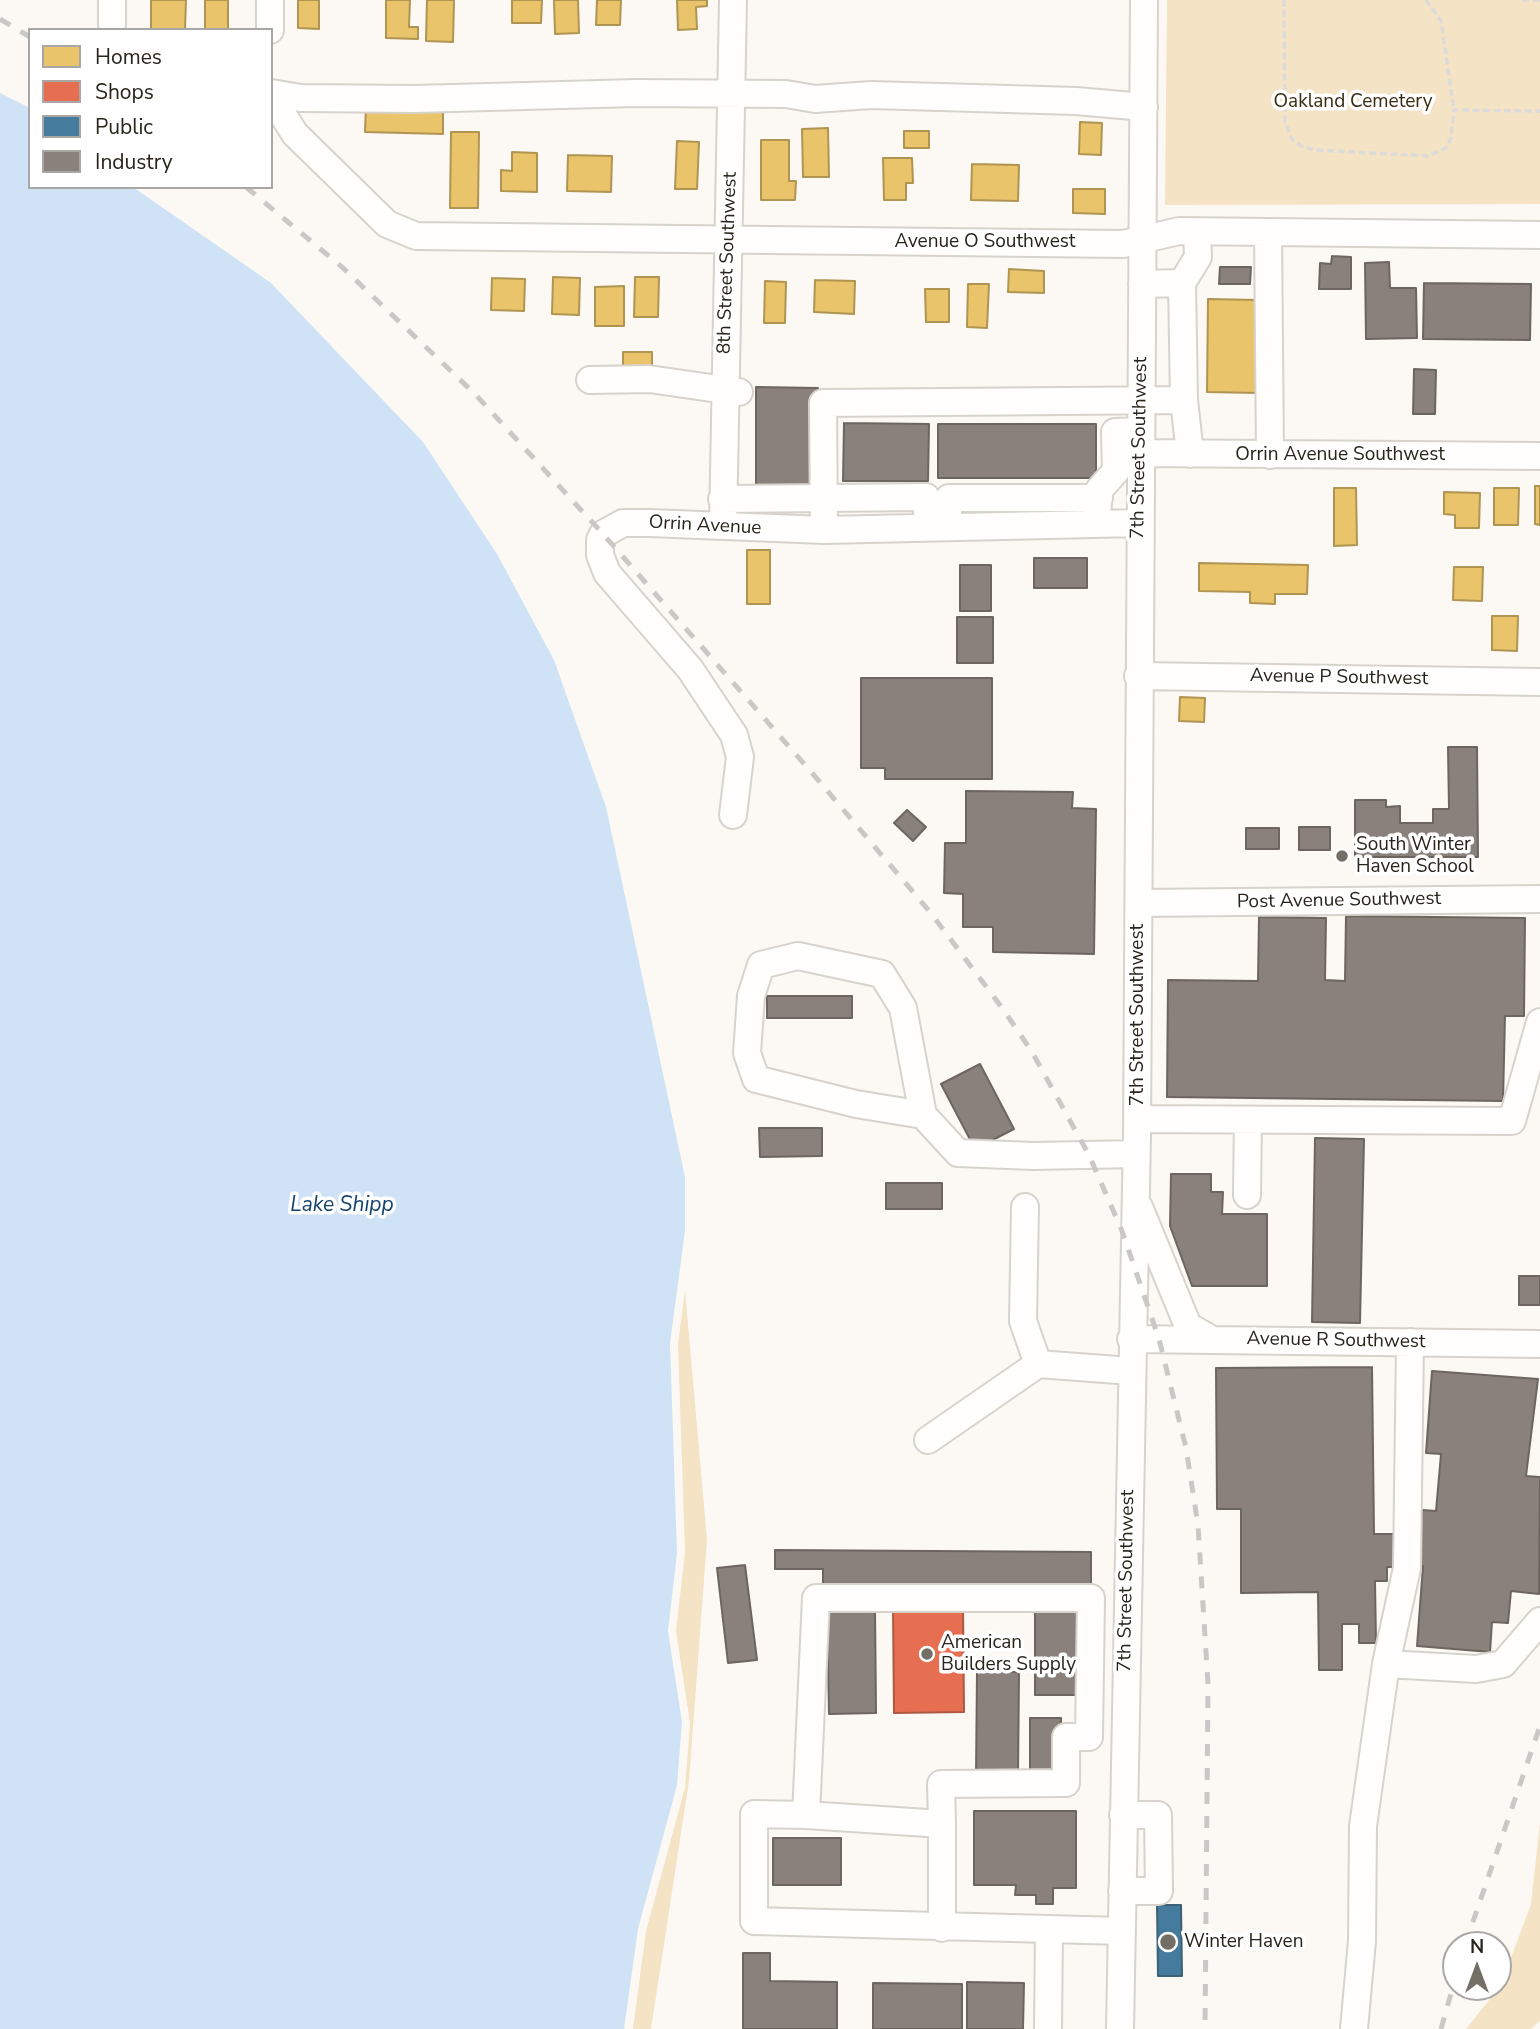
<!DOCTYPE html>
<style>
body{margin:0}
#map{position:relative;width:1540px;height:2029px;overflow:hidden;background:#fcf9f4;font-family:"Nunito Sans",sans-serif}
canvas{display:block}
.legend{position:absolute;left:28px;top:28px;width:245px;height:161px;box-sizing:border-box;background:#fff;border:2px solid #a9a7a4;margin:0;padding:9px 12px;list-style:none;font-size:21px;color:#29241b}
.legend li{display:flex;align-items:center;gap:14px;height:35px}
.legend b{width:35px;border:2px solid #a9a7a4}
.north{position:absolute;left:1442px;top:1931px;width:70px;height:70px;box-sizing:border-box;background:#fff;border:2px solid #a9a7a4;border-radius:50%;rotate:0deg;font-size:19px;font-weight:700;line-height:28px;text-align:center;color:#29241b}
.north::after{content:'';display:block;margin:auto;width:24px;height:32px;background:#736f67;clip-path:polygon(50% 0,100% 100%,50% 72%,0 100%)}
</style>
<div id="map">
<canvas width="1540" height="2029"></canvas>
<ul class="legend">
<li><b style="height:19px;background:#e9c46a"></b>Homes</li>
<li><b style="height:19px;background:#e76f51"></b>Shops</li>
<li><b style="height:19px;background:#457b9d"></b>Public</li>
<li><b style="height:19px;background:#8a817c"></b>Industry</li>
</ul>
<div class="north">N</div>
</div>
<script>
const c = document.querySelector('canvas').getContext('2d');
c.lineJoin = 'round';
function paint(path, color) { c.fillStyle = color; c.fill(path, 'evenodd'); }
const shape = rows => new Path2D(rows.map(r => 'M' + r).join(''));
function trace(path, color, width, dash) { c.strokeStyle = color; c.lineWidth = width; c.lineCap = dash ? 'butt' : 'round'; c.setLineDash(dash || []); c.stroke(path); }
function label(font, color, halo, rows, align = 'center') {
  c.font = font + ' "Nunito Sans",sans-serif'; c.lineWidth = 7; c.setLineDash([]); c.textBaseline = 'middle'; c.strokeStyle = halo; c.fillStyle = color; for (const [text, x, y, turn = 0] of rows) {
    c.save(); c.translate(x, y); c.rotate((+turn || 0) * Math.PI / 180); c.textAlign = isNaN(turn) ? turn : align; if (halo) c.strokeText(text, 0, 0); c.fillText(text, 0, 0); c.restore();
  }
}
const green = shape([
 [1167,0,1540,0,1540,204,1165,205],
 [685,1290,707,1540,689,1781,651,2029,633,2029,646,1931,685,1788,690,1723,676,1631,685,1552,678,1344],
 [1540,1823,1540,2021,1531,2029,1466,2029,1501,1985,1531,1904]
]);
const water = shape([
 [0,93,30,108,30,187,133,187,271,283,423,442,497,554,554,660,606,807,685,1177,685,1231,670,1343,677,1553,668,1631,682,1722,677,1785,638,1929,624,2029,0,2029]
]);
const homes = shape([
 [151,0,186,0,185,30,151,30,151,0],
 [205,0,228,0,228,30,205,30,205,0],
 [298,0,319,0,319,29,298,28,298,0],
 [386,0,410,0,409,27,418,27,418,39,386,38,386,0],
 [427,0,454,0,453,42,426,41,427,0],
 [512,0,542,0,541,23,512,23,512,0],
 [554,0,578,0,579,33,555,34,554,0],
 [597,0,621,0,620,25,596,25,597,0],
 [677,0,707,0,707,6,696,7,697,29,678,30,677,0],
 [366,105,443,106,443,134,365,132,366,105],
 [1080,122,1102,123,1101,155,1079,154,1080,122],
 [828,128,829,177,803,177,802,129,828,128],
 [904,131,929,131,929,148,904,148,904,131],
 [451,132,479,132,478,208,450,208,451,132],
 [761,140,789,140,789,181,796,181,795,200,761,200,761,140],
 [677,141,699,142,697,189,675,189,677,141],
 [512,152,537,153,537,192,501,191,501,170,512,171,512,152],
 [568,155,612,156,611,192,567,191,568,155],
 [883,158,912,158,913,183,906,183,906,200,884,200,883,158],
 [972,164,1019,165,1018,201,971,200,972,164],
 [1073,189,1105,189,1105,214,1073,213,1073,189],
 [1009,269,1044,271,1044,293,1008,292,1009,269],
 [553,277,580,278,579,315,552,314,553,277],
 [635,277,659,277,658,317,634,317,635,277],
 [492,278,525,279,524,311,491,310,492,278],
 [815,280,855,281,854,314,814,312,815,280],
 [765,281,786,282,785,323,764,323,765,281],
 [968,284,989,284,987,328,967,327,968,284],
 [624,286,624,326,595,326,595,287,624,286],
 [925,289,949,289,949,322,926,322,925,289],
 [1208,299,1259,300,1257,393,1207,392,1208,299],
 [623,352,652,352,652,373,623,373,623,352],
 [1535,486,1540,486,1540,525,1535,524,1535,486],
 [1334,488,1356,488,1357,545,1334,546,1334,488],
 [1494,488,1519,488,1518,525,1494,525,1494,488],
 [1444,492,1480,493,1479,528,1455,528,1455,515,1444,514,1444,492],
 [747,550,770,550,770,604,747,604,747,550],
 [1199,563,1308,565,1307,594,1275,594,1275,604,1250,603,1250,592,1199,591,1199,563],
 [1454,567,1483,567,1482,601,1453,600,1454,567],
 [1492,616,1518,616,1517,651,1492,650,1492,616],
 [1180,697,1205,698,1204,722,1179,721,1180,697]
]);
const shops = shape([
 [893,1606,963,1606,964,1712,894,1713,893,1606]
]);
const public = shape([
 [1157,1905,1181,1905,1182,1976,1158,1976,1157,1905]
]);
const industry = shape([
 [1332,256,1351,257,1351,289,1319,289,1320,263,1331,264,1332,256],
 [1389,262,1390,288,1416,288,1417,338,1366,339,1365,263,1389,262],
 [1220,267,1251,267,1250,284,1219,284,1220,267],
 [1424,283,1531,284,1530,340,1423,339,1424,283],
 [1414,369,1436,370,1435,414,1413,414,1414,369],
 [756,387,818,388,817,494,756,494,756,387],
 [844,423,929,424,928,481,843,481,844,423],
 [938,424,1096,424,1096,478,938,478,938,424],
 [1034,558,1087,558,1087,588,1034,588,1034,558],
 [960,565,991,565,991,611,960,611,960,565],
 [957,617,993,617,993,663,957,663,957,617],
 [861,678,992,678,992,779,885,779,885,768,861,768,861,678],
 [1448,747,1477,747,1478,857,1355,857,1355,800,1386,800,1386,807,1400,806,1400,823,1433,823,1433,809,1449,809,1448,747],
 [966,791,1073,792,1072,808,1096,809,1094,954,993,952,993,927,963,927,963,894,944,893,945,843,966,843,966,791],
 [907,810,926,827,913,841,894,823,907,810],
 [1299,827,1330,827,1330,850,1299,850,1299,827],
 [1246,828,1279,828,1279,849,1246,849,1246,828],
 [1346,916,1525,918,1524,1016,1505,1016,1503,1101,1167,1097,1168,980,1258,981,1259,917,1326,918,1325,980,1345,981,1346,916],
 [767,996,852,996,852,1018,767,1018,767,996],
 [980,1064,1014,1129,975,1149,941,1084,980,1064],
 [759,1128,822,1128,822,1156,760,1157,759,1128],
 [1315,1138,1364,1139,1360,1323,1312,1322,1315,1138],
 [1171,1174,1211,1174,1211,1192,1223,1192,1222,1214,1267,1214,1267,1286,1192,1286,1170,1226,1171,1174],
 [886,1183,942,1183,942,1209,886,1209,886,1183],
 [1519,1276,1540,1276,1540,1305,1519,1305,1519,1276],
 [1372,1367,1374,1534,1397,1534,1398,1567,1387,1567,1387,1581,1375,1581,1376,1643,1359,1643,1359,1624,1342,1624,1342,1670,1319,1670,1318,1592,1241,1593,1241,1509,1217,1509,1216,1368,1372,1367],
 [1432,1371,1538,1379,1526,1476,1540,1477,1539,1594,1511,1591,1508,1623,1492,1622,1490,1652,1417,1646,1423,1566,1418,1565,1422,1510,1436,1511,1441,1454,1426,1453,1432,1371],
 [775,1550,1091,1552,1091,1586,823,1585,823,1569,775,1569,775,1550],
 [745,1565,757,1660,728,1663,717,1568,745,1565],
 [827,1607,875,1607,876,1713,829,1714,827,1607],
 [1035,1609,1083,1609,1083,1695,1035,1695,1035,1609],
 [977,1672,1019,1672,1018,1776,976,1775,977,1672],
 [1030,1718,1061,1718,1061,1776,1030,1776,1030,1718],
 [974,1811,1076,1811,1076,1888,1053,1888,1053,1904,1036,1904,1036,1895,1015,1895,1016,1885,974,1885,974,1811],
 [773,1838,841,1838,841,1885,773,1885,773,1838],
 [743,1953,770,1953,770,1981,837,1982,837,2029,743,2029,743,1953],
 [967,1982,1024,1983,1023,2029,967,2029,967,1982],
 [873,1983,962,1984,962,2029,873,2029,873,1983]
]);
const path = shape([
 [1284,0,1285,122,1292,139,1301,146,1316,150,1428,156,1446,148,1451,138,1454,110,1540,111],
 [1426,0,1441,21,1454,110],
 [1522,0,1540,0]
]);
const minor = shape([
 [112,24,112,0],
 [270,30,270,0],
 [271,93,301,98,415,99,636,93,786,94,815,99,871,95,1076,101,1144,107],
 [271,96,295,134,387,224,416,236,1123,244,1179,231,1540,235],
 [1268,232,1270,455],
 [1142,284,1182,283,1198,257,1197,232],
 [590,380,649,379,739,392],
 [1184,400,1190,454],
 [1140,453,1540,456],
 [722,499,926,497,928,527],
 [1097,515,1099,490,1116,471,1115,432,1140,431],
 [723,526,733,0],
 [947,526,949,498,1099,498],
 [824,530,823,403,1184,400,1182,283],
 [1138,676,1540,682],
 [733,815,740,757,734,735,690,669,607,573,600,555,600,540,603,534,623,523,650,523,824,530,1139,523],
 [1139,903,1540,899],
 [923,1115,856,1104,756,1079,747,1053,751,996,761,965,798,956,882,974,903,1008,923,1115,958,1153,1033,1156,1136,1154],
 [1137,1119,1512,1121,1540,1022],
 [1247,1195,1248,1120],
 [1025,1207,1023,1321,1038,1364],
 [1139,1207,1188,1326,1211,1339],
 [1131,1339,1540,1344],
 [1410,1342,1407,1568,1386,1664,1476,1669,1503,1664,1540,1621],
 [928,1440,1038,1364,1131,1371],
 [806,1815,754,1814,754,1921,1122,1931],
 [942,1824,941,1784,1066,1783,1066,1737,1089,1737,1091,1598,816,1598,806,1815,942,1824,942,1928],
 [1122,1891,1159,1891,1158,1815,1123,1815],
 [1048,2029,1049,1929],
 [1120,2029,1137,1135,1144,0],
 [1354,2029,1362,1941,1363,1826,1386,1664]
]);
const rail = shape([
 [0,19,30,37],
 [246,187,342,267,475,394,603,534,813,774,930,912,1003,1009,1032,1052,1089,1155,1122,1231,1159,1339,1186,1448,1198,1525,1208,1684,1205,2029],
 [1465,1945,1540,1726],
 [1441,2029,1456,1976]
]);
const markers = [
 [1342,856,7,"#736f67"],
 [927,1654,7,"#736f67"],
 [1168,1942,9,"#736f67"]
];
const parkNames = [
 ["Oakland Cemetery",1353,102]
];
const streetNames = [
 ["Avenue O Southwest",985,242],
 ["8th Street Southwest",728,263,-88],
 ["7th Street Southwest",1140,448,-89],
 ["Orrin Avenue Southwest",1340,455],
 ["Orrin Avenue",705,526,3],
 ["Avenue P Southwest",1339,678,1],
 ["Post Avenue Southwest",1339,901,-1],
 ["7th Street Southwest",1138,1015,-90],
 ["Avenue R Southwest",1336,1341,1],
 ["7th Street Southwest",1127,1581,-89]
];
const poiNames = [
 ["South Winter",1356,845],
 ["Haven School",1356,867],
 ["American",941,1643],
 ["Builders Supply",941,1665],
 ["Winter Haven",1184,1942]
];
const waterNames = [
 ["Lake Shipp",342,1206]
];
paint(green, '#f4e3c4');
paint(water, '#d0e2f6');
paint(homes, '#e9c46a');
trace(homes, '#af9452', 2);
paint(shops, '#e76f51');
trace(shops, '#ae5841', 2);
paint(public, '#457b9d');
trace(public, '#3d6176', 2);
paint(industry, '#8a817c');
trace(industry, '#6d655f', 2);
trace(minor, '#d7d3cc', 30);
trace(path, '#dddbda', 3.5, [7, 3.5]);
trace(minor, '#fffefd', 26);
trace(rail, '#c9c8c6', 5, [12, 12]);
for (const [x, y, r, color] of markers) { const dot = new Path2D(); dot.arc(x, y, r, 0, 2 * Math.PI); c.fillStyle = color; c.fill(dot); trace(dot, '#fff', 2.5); }
label('19px', '#382b0f', '#fff', parkNames);
label('19px', '#29241b', '#fff', streetNames);
label('19px', '#29241b', '#fff', poiNames, 'left');
label('italic 21px', '#14416f', '#fff', waterNames);
</script>
